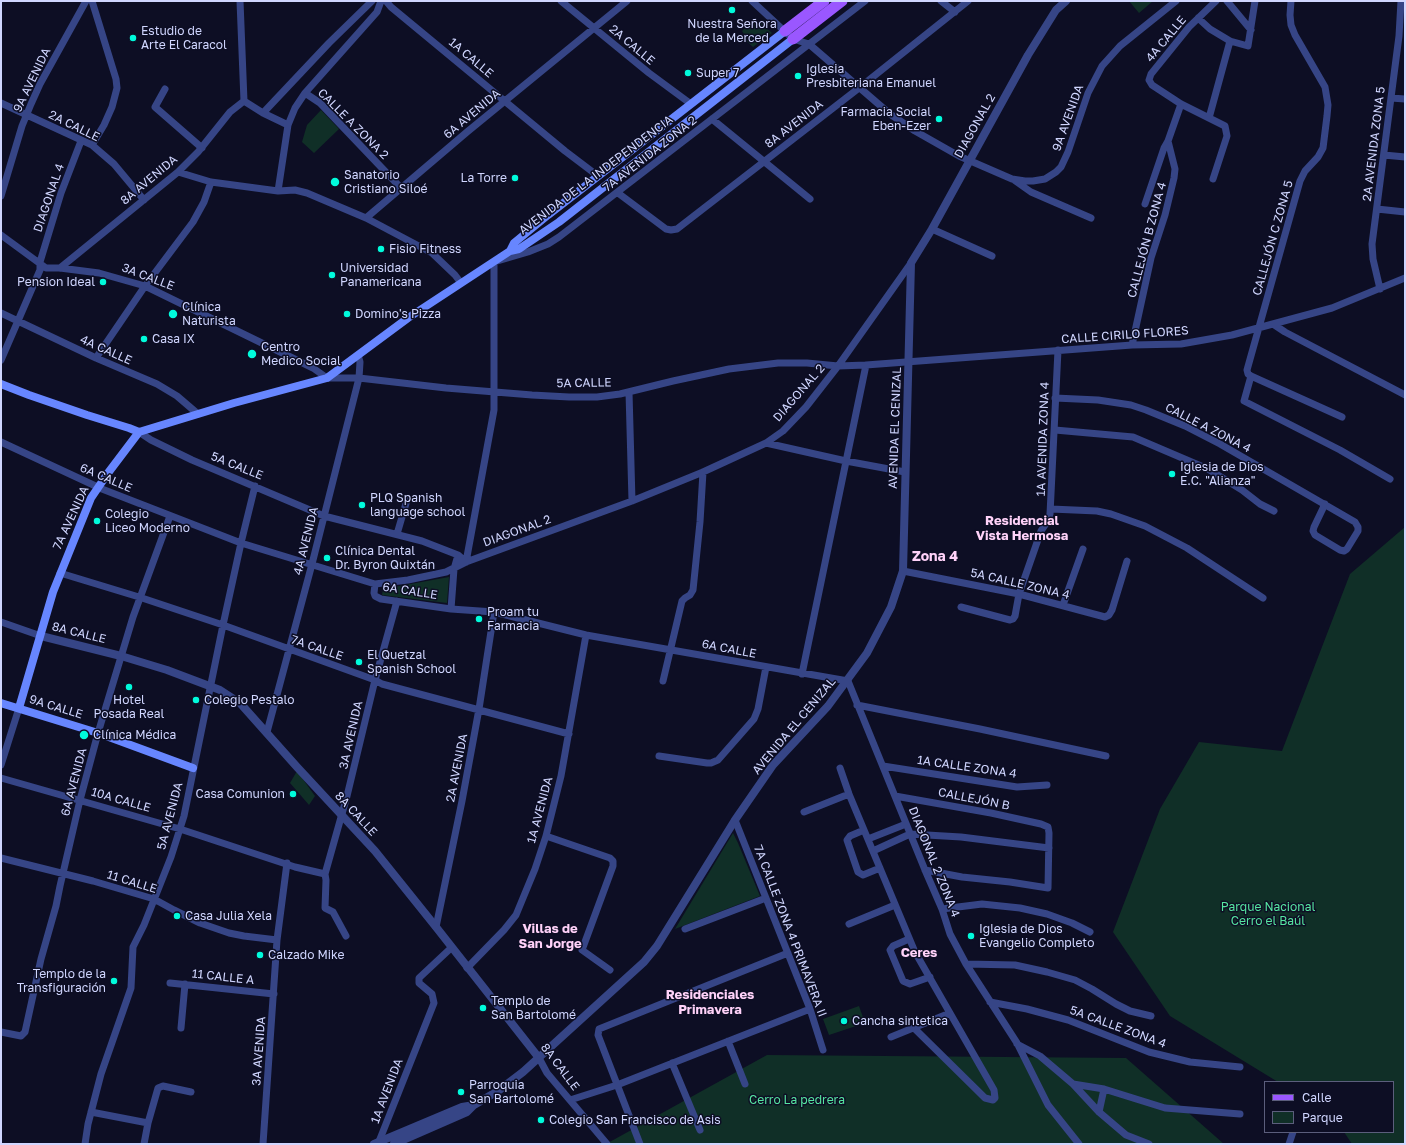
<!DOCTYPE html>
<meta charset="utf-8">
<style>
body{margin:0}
#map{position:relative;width:1406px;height:1145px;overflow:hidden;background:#0d0e24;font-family:"Golos Text",sans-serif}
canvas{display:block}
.frame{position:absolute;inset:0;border:2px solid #d0d6ff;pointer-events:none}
.legend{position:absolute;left:1264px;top:1081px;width:130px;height:52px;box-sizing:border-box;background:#0d0e24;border:1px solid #5b5e7c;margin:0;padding:5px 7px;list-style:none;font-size:12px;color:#d0d6ff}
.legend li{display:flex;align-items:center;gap:8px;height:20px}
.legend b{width:20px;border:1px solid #5b5e7c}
</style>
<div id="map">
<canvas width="1406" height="1145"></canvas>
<div class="frame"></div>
<ul class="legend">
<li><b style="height:5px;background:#9a57ff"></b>Calle</li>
<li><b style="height:11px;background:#102f27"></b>Parque</li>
</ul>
</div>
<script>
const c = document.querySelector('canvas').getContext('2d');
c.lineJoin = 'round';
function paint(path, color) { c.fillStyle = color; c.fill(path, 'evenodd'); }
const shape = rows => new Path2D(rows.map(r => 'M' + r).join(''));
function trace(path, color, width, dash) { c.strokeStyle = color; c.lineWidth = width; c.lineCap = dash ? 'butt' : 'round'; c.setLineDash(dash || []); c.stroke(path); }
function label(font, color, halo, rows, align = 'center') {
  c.font = font + ' "Golos Text",sans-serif'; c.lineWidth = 3; c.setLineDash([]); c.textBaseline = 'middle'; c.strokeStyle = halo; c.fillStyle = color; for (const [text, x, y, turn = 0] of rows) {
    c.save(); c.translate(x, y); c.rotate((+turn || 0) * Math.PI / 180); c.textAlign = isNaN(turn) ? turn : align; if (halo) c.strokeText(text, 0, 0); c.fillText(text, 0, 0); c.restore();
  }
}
const green = shape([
 [1129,1,1153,1,1139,13],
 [753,21,755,24,759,21,772,33,753,47,741,36,744,34,742,31],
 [321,110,339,129,314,153,302,142,307,125],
 [1405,527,1405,1144,1352,1144,1344,1132,1393,1132,1393,1082,1278,1082,1170,1016,1113,932,1160,809,1199,742,1282,751,1350,574],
 [449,577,447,603,382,595,383,589],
 [297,771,315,796,309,805,290,783],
 [733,833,738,843,760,896,675,929],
 [859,1006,865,1023,829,1035,823,1019],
 [767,1055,1126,1058,1224,1144,606,1144]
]);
const minor = shape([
 [240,1,244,101],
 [386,1,391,7,565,151,598,176],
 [561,1,649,73,691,104],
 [752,1,793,39,809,44,890,114,915,131,959,156,1012,179,1025,181,1033,181,1045,179,1056,172,1061,167,1068,152,1088,93,1102,66,1120,46,1176,1],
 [941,1,955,12],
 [1227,1,1251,30],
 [1291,1,1290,15,1291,25,1295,35,1325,87,1328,105,1327,116,1323,148,1318,157,1305,171,1300,181,1247,370,1248,374,1251,376,1342,417],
 [1198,18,1210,29,1230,41,1248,46,1255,1],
 [165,89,155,107,202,148],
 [305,93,320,103,401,188],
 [1391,98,1405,99],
 [244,101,263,113,288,125],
 [1,103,92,145,114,164,144,200],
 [263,113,329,43,372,1],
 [1209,118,1230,41],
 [712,119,810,199],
 [92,145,104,125,112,107,117,88,116,79,92,1],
 [1384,155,1405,157],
 [178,172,211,182,278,191,295,190,307,193,366,218,432,253,455,275,461,283],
 [1213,179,1227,136,1225,126,1181,104,1152,85,1149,80,1151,74,1189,27,1216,1],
 [1014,180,1031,192,1091,218],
 [278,191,288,125,295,108,305,93,377,12,381,1],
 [618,193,666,229,671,230,677,229,859,88,968,1],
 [1,196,22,126,31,104,40,84,86,1],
 [1145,204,1164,148,1168,141,1181,104],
 [1377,209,1405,212],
 [366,218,467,132,627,1],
 [932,229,992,256],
 [1,235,46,268,60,268,99,273,145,286,313,368,327,378,359,378,446,388,532,395,569,397,597,397,620,394,673,381,729,369,778,363,807,363,838,366,866,365,1132,345,1181,344,1232,335,1332,308,1405,278],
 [60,268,178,172,198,152,230,112,244,101],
 [1380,289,1373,259,1372,244,1399,36,1401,1],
 [1,313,96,358,157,384,177,396,198,414],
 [1273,324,1285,332,1405,395],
 [1132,345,1151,258,1165,215,1174,178,1175,169,1168,141],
 [96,358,145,286,193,222,204,202,211,182],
 [1,360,40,270,40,262,61,193,81,141],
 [1251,376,1244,401,1340,450,1390,479],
 [629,392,632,501],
 [1055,398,1098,400,1131,405,1146,410,1185,426,1220,444,1355,522,1358,527,1358,531,1347,549,1344,551,1340,550,1315,535,1313,531,1314,527,1325,504],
 [1055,430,1133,437,1208,469,1242,490,1260,504,1274,511],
 [139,432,151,440,192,460,324,516,422,541,458,555,466,562],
 [1,442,102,489,241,543,375,584,408,580,446,572,466,562,632,501,703,472,766,443,783,431,806,407,838,366,911,263],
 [766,443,846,461,905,472],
 [1051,509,1097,511,1111,514,1145,526,1187,548,1263,598],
 [397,534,407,500],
 [466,562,494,410,494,262,528,252,548,244,559,237,865,1],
 [903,571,1019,594,1105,617,1109,615,1112,610,1127,561],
 [60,573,139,597,223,625,375,680,382,684,569,734],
 [375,584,374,593,375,596,381,599,451,609,494,612,586,635,848,681,925,870,942,909,950,934,966,964,1017,1043,1048,1105,1079,1144],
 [1063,605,1083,549],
 [961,607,1010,620,1013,619,1015,616,1019,594,1041,531,1047,522,1050,514,1058,350],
 [451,609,454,569,458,555],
 [1,622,41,636],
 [802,674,866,365],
 [663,681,682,601,685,598,690,595,693,590,700,522,703,472],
 [857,705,980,729,1106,756],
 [267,732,312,564,359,378,360,362,358,355],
 [659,756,707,763,711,763,718,760,754,719,758,709,766,667],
 [1,765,19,708],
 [883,766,1017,787,1047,785],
 [840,768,849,794,915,952,994,1090,995,1098,993,1100,985,1098,914,1028],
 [1,778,180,829,295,867,325,874],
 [895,796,991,813,1041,824,1048,827,1049,833,1048,888,1010,882,962,877,925,870],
 [804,812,849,794],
 [735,820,810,1009,823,1050],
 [864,830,850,836,847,840,858,872,863,875,880,868],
 [546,836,610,858,613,861,613,866,582,950,610,970],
 [868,839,906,824],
 [873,851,910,834,961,837,1049,848],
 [1,858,93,881,154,899,174,910,200,923,229,933,244,936,277,940],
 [942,909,982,904,1020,908,1047,914,1072,923,1090,932],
 [849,924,895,905],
 [436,927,462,801,479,709,494,612],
 [685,929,766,898],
 [346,936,333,912,325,908,326,880,325,874,347,796,375,680,397,601],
 [909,939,893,946,890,950,903,981,910,984,930,977],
 [966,964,1015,965,1047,972,1075,980,1092,989,1116,1004,1130,1011,1151,1016],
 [467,968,504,930,516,915,535,869,546,836,561,776,586,635],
 [170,983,274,994],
 [990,1002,1027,1009,1068,1020,1149,1052,1190,1062,1240,1067],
 [181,1028,185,984],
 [1,1032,21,1036,25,1032,41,959,56,906,60,886,80,800,98,733,133,617,170,516],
 [891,1037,950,1013],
 [728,1041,745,1084],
 [1017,1044,1040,1056,1073,1084,1104,1089,1165,1108,1240,1114],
 [539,1058,547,1073,607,1144],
 [672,1063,700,1130],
 [1073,1084,1099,1112,1126,1135,1149,1144],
 [570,1100,617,1085,810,1009],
 [91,1112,148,1123],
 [1099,1112,1104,1089],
 [85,1144,88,1124,101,1074,131,988,133,947,144,925,171,857,184,816,223,625,241,543,255,486],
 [144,1144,148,1123,158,1088,163,1086,191,1092],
 [263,1144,277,940,287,863],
 [378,1144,434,1003,432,994,419,983,419,978,451,948],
 [640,1144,598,1035,599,1029,788,953],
 [1289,1144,1293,1132]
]);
const tertiary = shape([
 [41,636,121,656,167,670,220,690,240,703,297,767,375,851,436,927,539,1058],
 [374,1144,462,1107,474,1105,498,1091,523,1072,644,962,657,946,735,820,773,765,828,706,867,653,891,607,903,571,911,263,932,229,1028,55,1056,10,1066,1],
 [394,1144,467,1112,474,1105]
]);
const secondary = shape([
 [510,251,514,243,548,215,785,31],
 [1,384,29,395,87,415,129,428,139,432],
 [1,703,98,733,193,768],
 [19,708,53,592,91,498,108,473,139,432,234,403,327,378,408,318,510,251,519,249,559,222,793,39]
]);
const primary = shape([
 [785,31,824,1],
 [793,39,842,1]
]);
const markers = [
 [732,10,4,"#00fbdc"],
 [133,38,4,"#00fbdc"],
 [688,73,4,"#00fbdc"],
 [798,76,4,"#00fbdc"],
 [939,119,4,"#00fbdc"],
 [515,178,4,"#00fbdc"],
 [335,182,5,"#00fbdc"],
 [381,249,4,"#00fbdc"],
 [332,275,4,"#00fbdc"],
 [103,282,4,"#00fbdc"],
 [173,314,5,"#00fbdc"],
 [347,314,4,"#00fbdc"],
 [144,339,4,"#00fbdc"],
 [252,354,5,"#00fbdc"],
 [1172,474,4,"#00fbdc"],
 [362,505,4,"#00fbdc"],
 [97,521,4,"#00fbdc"],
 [327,558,4,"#00fbdc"],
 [479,619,4,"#00fbdc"],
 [359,662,4,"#00fbdc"],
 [129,687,4,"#00fbdc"],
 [196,700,4,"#00fbdc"],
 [84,735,5,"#00fbdc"],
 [293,794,4,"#00fbdc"],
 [177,916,4,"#00fbdc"],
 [971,936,4,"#00fbdc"],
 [260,955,4,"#00fbdc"],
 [114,981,4,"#00fbdc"],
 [483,1008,4,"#00fbdc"],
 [844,1021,4,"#00fbdc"],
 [461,1092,4,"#00fbdc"],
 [541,1120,4,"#00fbdc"]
];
const poiNames = [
 ["Nuestra Señora",732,24,"center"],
 ["de la Merced",732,38,"center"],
 ["Estudio de",141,31],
 ["Arte El Caracol",141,45],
 ["Iglesia",806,69],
 ["Presbiteriana Emanuel",806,83],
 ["Super 7",696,73],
 ["Farmacia Social",931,112,"right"],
 ["Eben-Ezer",931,126,"right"],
 ["Sanatorio",344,175],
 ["Cristiano Siloé",344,189],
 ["La Torre",507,178,"right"],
 ["Fisio Fitness",389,249],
 ["Universidad",340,268],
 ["Panamericana",340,282],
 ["Pension Ideal",95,282,"right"],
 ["Clínica",182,307],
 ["Naturista",182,321],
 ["Domino's Pizza",355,314],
 ["Casa IX",152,339],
 ["Centro",261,347],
 ["Medico Social",261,361],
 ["Iglesia de Dios",1180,467],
 ["E.C. \"Alianza\"",1180,481],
 ["PLQ Spanish",370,498],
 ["language school",370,512],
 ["Colegio",105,514],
 ["Liceo Moderno",105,528],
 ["Clínica Dental",335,551],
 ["Dr. Byron Quixtán",335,565],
 ["Proam tu",487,612],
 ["Farmacia",487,626],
 ["El Quetzal",367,655],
 ["Spanish School",367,669],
 ["Hotel",129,700,"center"],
 ["Posada Real",129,714,"center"],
 ["Colegio Pestalo",204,700],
 ["Clínica Médica",93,735],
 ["Casa Comunion",285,794,"right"],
 ["Casa Julia Xela",185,916],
 ["Iglesia de Dios",979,929],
 ["Evangelio Completo",979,943],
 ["Calzado Mike",268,955],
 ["Templo de la",106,974,"right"],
 ["Transfiguración",106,988,"right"],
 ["Templo de",491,1001],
 ["San Bartolomé",491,1015],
 ["Cancha sintetica",852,1021],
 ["Parroquia",469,1085],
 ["San Bartolomé",469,1099],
 ["Colegio San Francisco de Asis",549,1120]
];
const streetNames = [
 ["4A CALLE",1166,39,-50],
 ["2A CALLE",632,45,40],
 ["1A CALLE",471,58,40],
 ["9A AVENIDA",32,80,-64],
 ["6A AVENIDA",472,114,-40],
 ["9A AVENIDA",1068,118,-70],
 ["CALLE A ZONA 2",353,124,45],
 ["8A AVENIDA",794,124,-38],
 ["2A CALLE",74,126,26],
 ["DIAGONAL 2",975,126,-61],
 ["2A AVENIDA ZONA 5",1374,144,-83],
 ["7A AVENIDA ZONA 2",650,154,-38],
 ["AVENIDA DE LA INDEPENDENCIA",596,175,-37],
 ["8A AVENIDA",149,180,-40],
 ["DIAGONAL 4",49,198,-71],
 ["CALLEJÓN C ZONA 5",1273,238,-74],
 ["CALLEJÓN B ZONA 4",1147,240,-75],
 ["3A CALLE",148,277,21],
 ["CALLE CIRILO FLORES",1125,335,-4],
 ["4A CALLE",106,350,24],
 ["5A CALLE",584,383,-1],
 ["DIAGONAL 2",799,393,-49],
 ["AVENIDA EL CENIZAL",895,428,-88],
 ["CALLE A ZONA 4",1208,428,27],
 ["1A AVENIDA ZONA 4",1043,439,-88],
 ["5A CALLE",237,466,22],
 ["6A CALLE",106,478,23],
 ["7A AVENIDA",71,518,-65],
 ["DIAGONAL 2",517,531,-20],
 ["4A AVENIDA",306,541,-76],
 ["5A CALLE ZONA 4",1020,584,13],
 ["6A CALLE",410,591,9],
 ["8A CALLE",79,633,14],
 ["7A CALLE",317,648,19],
 ["6A CALLE",729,649,11],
 ["9A CALLE",56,707,17],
 ["AVENIDA EL CENIZAL",794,726,-50],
 ["3A AVENIDA",351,735,-77],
 ["1A CALLE ZONA 4",967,767,8],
 ["2A AVENIDA",457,768,-79],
 ["6A AVENIDA",74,782,-75],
 ["CALLEJÓN B",974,799,11],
 ["10A CALLE",121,800,16],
 ["1A AVENIDA",540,810,-75],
 ["8A CALLE",356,814,47],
 ["5A AVENIDA",170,816,-75],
 ["DIAGONAL 2 ZONA 4",934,862,68],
 ["11 CALLE",132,882,17],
 ["7A CALLE ZONA 4 PRIMAVERA II",790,931,69],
 ["11 CALLE A",223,977,6],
 ["5A CALLE ZONA 4",1118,1027,20],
 ["3A AVENIDA",259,1051,-86],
 ["8A CALLE",560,1067,53],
 ["1A AVENIDA",387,1091,-69]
];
const parkNames = [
 ["Parque Nacional",1268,907],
 ["Cerro el Baúl",1268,921],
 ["Cerro La pedrera",797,1100]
];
const neighbourhoodNames = [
 ["Residencial",1022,521],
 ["Vista Hermosa",1022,536],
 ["Villas de",550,929],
 ["San Jorge",550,944],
 ["Ceres",919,953],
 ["Residenciales",710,995],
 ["Primavera",710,1010]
];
const quarterNames = [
 ["Zona 4",935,557]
];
paint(green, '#102f27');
trace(minor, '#364586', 7);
trace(tertiary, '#364586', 8);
trace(secondary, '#6786ff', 8);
trace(primary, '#9a57ff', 11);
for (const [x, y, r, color] of markers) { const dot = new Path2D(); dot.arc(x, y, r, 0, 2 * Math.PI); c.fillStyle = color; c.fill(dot); trace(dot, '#0d0e24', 1.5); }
label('12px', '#d0d6ff', '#0d0e24', poiNames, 'left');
label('12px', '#d0d6ff', '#0d0e24', streetNames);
label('12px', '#56e5a1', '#0d0e24', parkNames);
label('bold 13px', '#ffd2f9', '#0d0e24', neighbourhoodNames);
label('bold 14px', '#ffd2f9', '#0d0e24', quarterNames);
</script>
